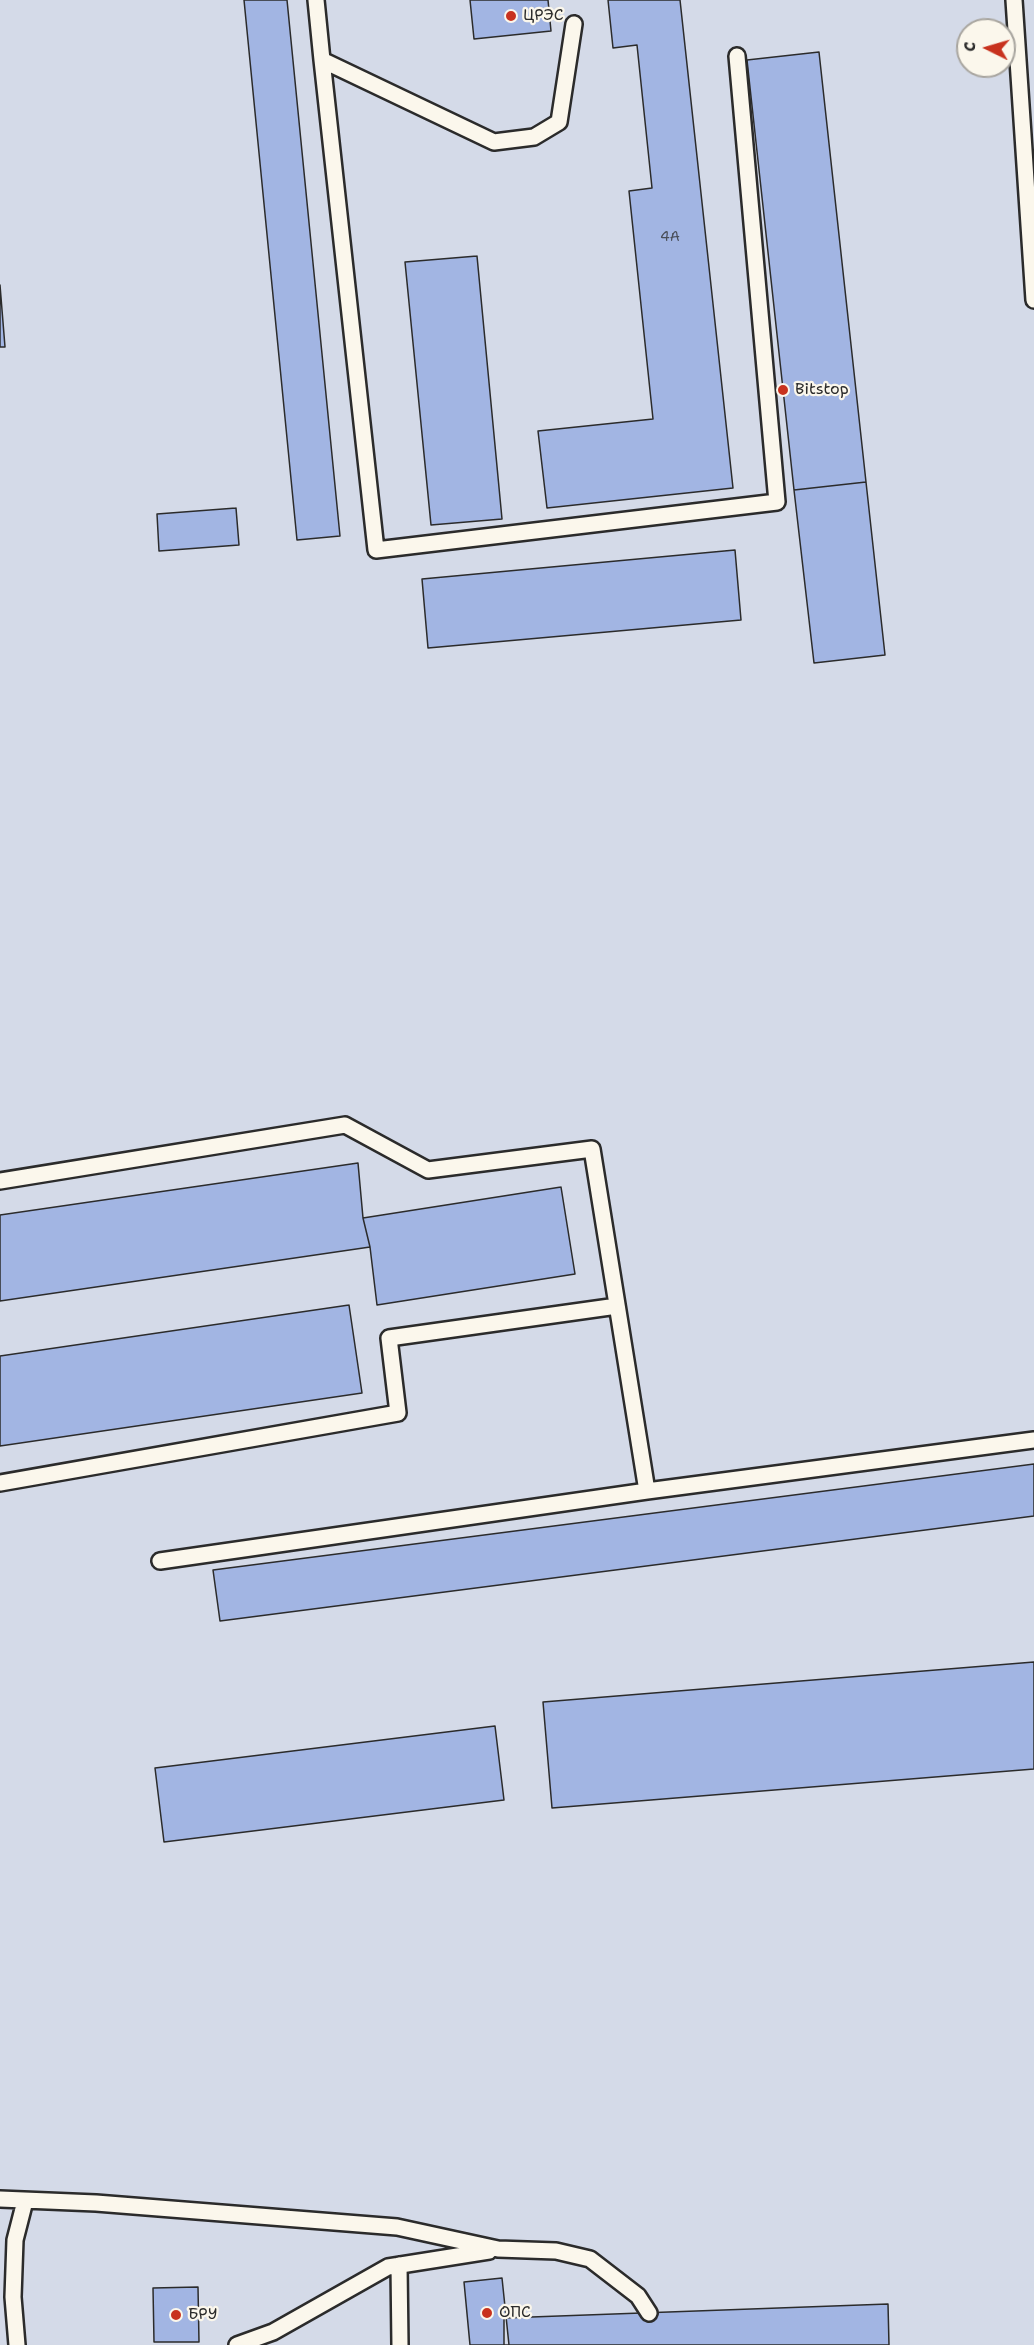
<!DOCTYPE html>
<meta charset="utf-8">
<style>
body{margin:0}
#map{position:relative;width:1034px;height:2345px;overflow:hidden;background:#e9eaea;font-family:"Shantell Sans",sans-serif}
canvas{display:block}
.north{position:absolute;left:956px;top:18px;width:60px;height:60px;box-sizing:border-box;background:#fbf7ec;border:2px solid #a8a59f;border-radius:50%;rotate:275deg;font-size:16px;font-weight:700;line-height:24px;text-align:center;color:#2b2b2b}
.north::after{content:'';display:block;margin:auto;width:21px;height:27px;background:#c8321e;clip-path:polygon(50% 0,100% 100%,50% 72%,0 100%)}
</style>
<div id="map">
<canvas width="1034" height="2345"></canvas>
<div class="north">С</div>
</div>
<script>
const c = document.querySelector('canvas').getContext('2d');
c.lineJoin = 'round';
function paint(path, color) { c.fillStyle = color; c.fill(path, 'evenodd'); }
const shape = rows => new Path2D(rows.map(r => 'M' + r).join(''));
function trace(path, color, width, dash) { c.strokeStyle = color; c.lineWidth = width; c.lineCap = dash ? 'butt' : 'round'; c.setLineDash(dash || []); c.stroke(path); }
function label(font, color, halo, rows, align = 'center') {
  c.font = font + ' "Shantell Sans",sans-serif'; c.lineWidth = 4.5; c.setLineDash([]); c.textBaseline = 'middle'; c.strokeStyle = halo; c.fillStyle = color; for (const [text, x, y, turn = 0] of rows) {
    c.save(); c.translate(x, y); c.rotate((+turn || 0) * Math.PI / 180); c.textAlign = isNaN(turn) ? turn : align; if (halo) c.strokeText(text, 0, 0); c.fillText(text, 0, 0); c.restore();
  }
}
const built = shape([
 [0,0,1034,0,1034,2345,0,2345],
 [968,30,1004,30,1004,66,968,66]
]);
const building = shape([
 [244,0,287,0,340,536,297,540,244,0],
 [470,0,548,0,551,31,474,39,470,0],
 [608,0,680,0,733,488,547,508,538,431,653,419,629,191,652,188,637,45,613,48,608,0],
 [819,52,866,482,794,490,747,60,819,52],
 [477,256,502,519,431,525,405,262,477,256],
 [0,285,5,347,0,347,0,285],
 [866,482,885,655,814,663,794,490,866,482],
 [236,508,239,545,159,551,157,514,236,508],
 [735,550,741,620,428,648,422,579,735,550],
 [358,1163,363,1218,370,1247,0,1301,0,1215,358,1163],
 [561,1187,575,1274,377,1305,370,1247,363,1218,561,1187],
 [349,1305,362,1393,0,1446,0,1356,349,1305],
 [1034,1464,1034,1516,220,1621,213,1570,1034,1464],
 [1034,1662,1034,1769,552,1808,543,1702,1034,1662],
 [495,1726,504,1800,164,1842,155,1768,495,1726],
 [502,2278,509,2345,470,2345,464,2282,502,2278],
 [198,2287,199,2342,154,2342,153,2288,198,2287],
 [888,2304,889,2345,504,2345,504,2318,888,2304]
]);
const lane = shape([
 [316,0,322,60,494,142,534,137,559,122,574,24],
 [1014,0,1034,300],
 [322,60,376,550,777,502,737,56],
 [0,1181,345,1125,428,1170,592,1149,647,1491],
 [0,1483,398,1413,389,1338,617,1306],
 [160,1561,647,1491,1034,1440],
 [0,2199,96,2203,397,2227,498,2249,556,2251,590,2259,638,2296,649,2313],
 [399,2265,400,2345],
 [17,2345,13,2297,15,2240,25,2201],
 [237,2345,273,2332,388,2267,489,2251]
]);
const markers = [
 [511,16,6,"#c8321e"],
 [783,390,6,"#c8321e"],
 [487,2313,6,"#c8321e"],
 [176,2315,6,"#c8321e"]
];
const numberNames = [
 ["4А",670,237]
];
const poiNames = [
 ["ЦРЭС",523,16],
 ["Bitstop",795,390],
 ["ОПС",499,2313],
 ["БРУ",188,2315]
];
paint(built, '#d4dae8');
paint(building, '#a2b5e3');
trace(building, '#2b2b2b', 1.5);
trace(lane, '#2b2b2b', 20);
trace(lane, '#fbf7ec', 15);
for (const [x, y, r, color] of markers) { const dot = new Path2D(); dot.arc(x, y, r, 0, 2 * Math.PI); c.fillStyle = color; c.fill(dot); trace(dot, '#fbf7ec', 2); }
label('14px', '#494e59', null, numberNames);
label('16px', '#2b2b2b', '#fbf7ec', poiNames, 'left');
</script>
